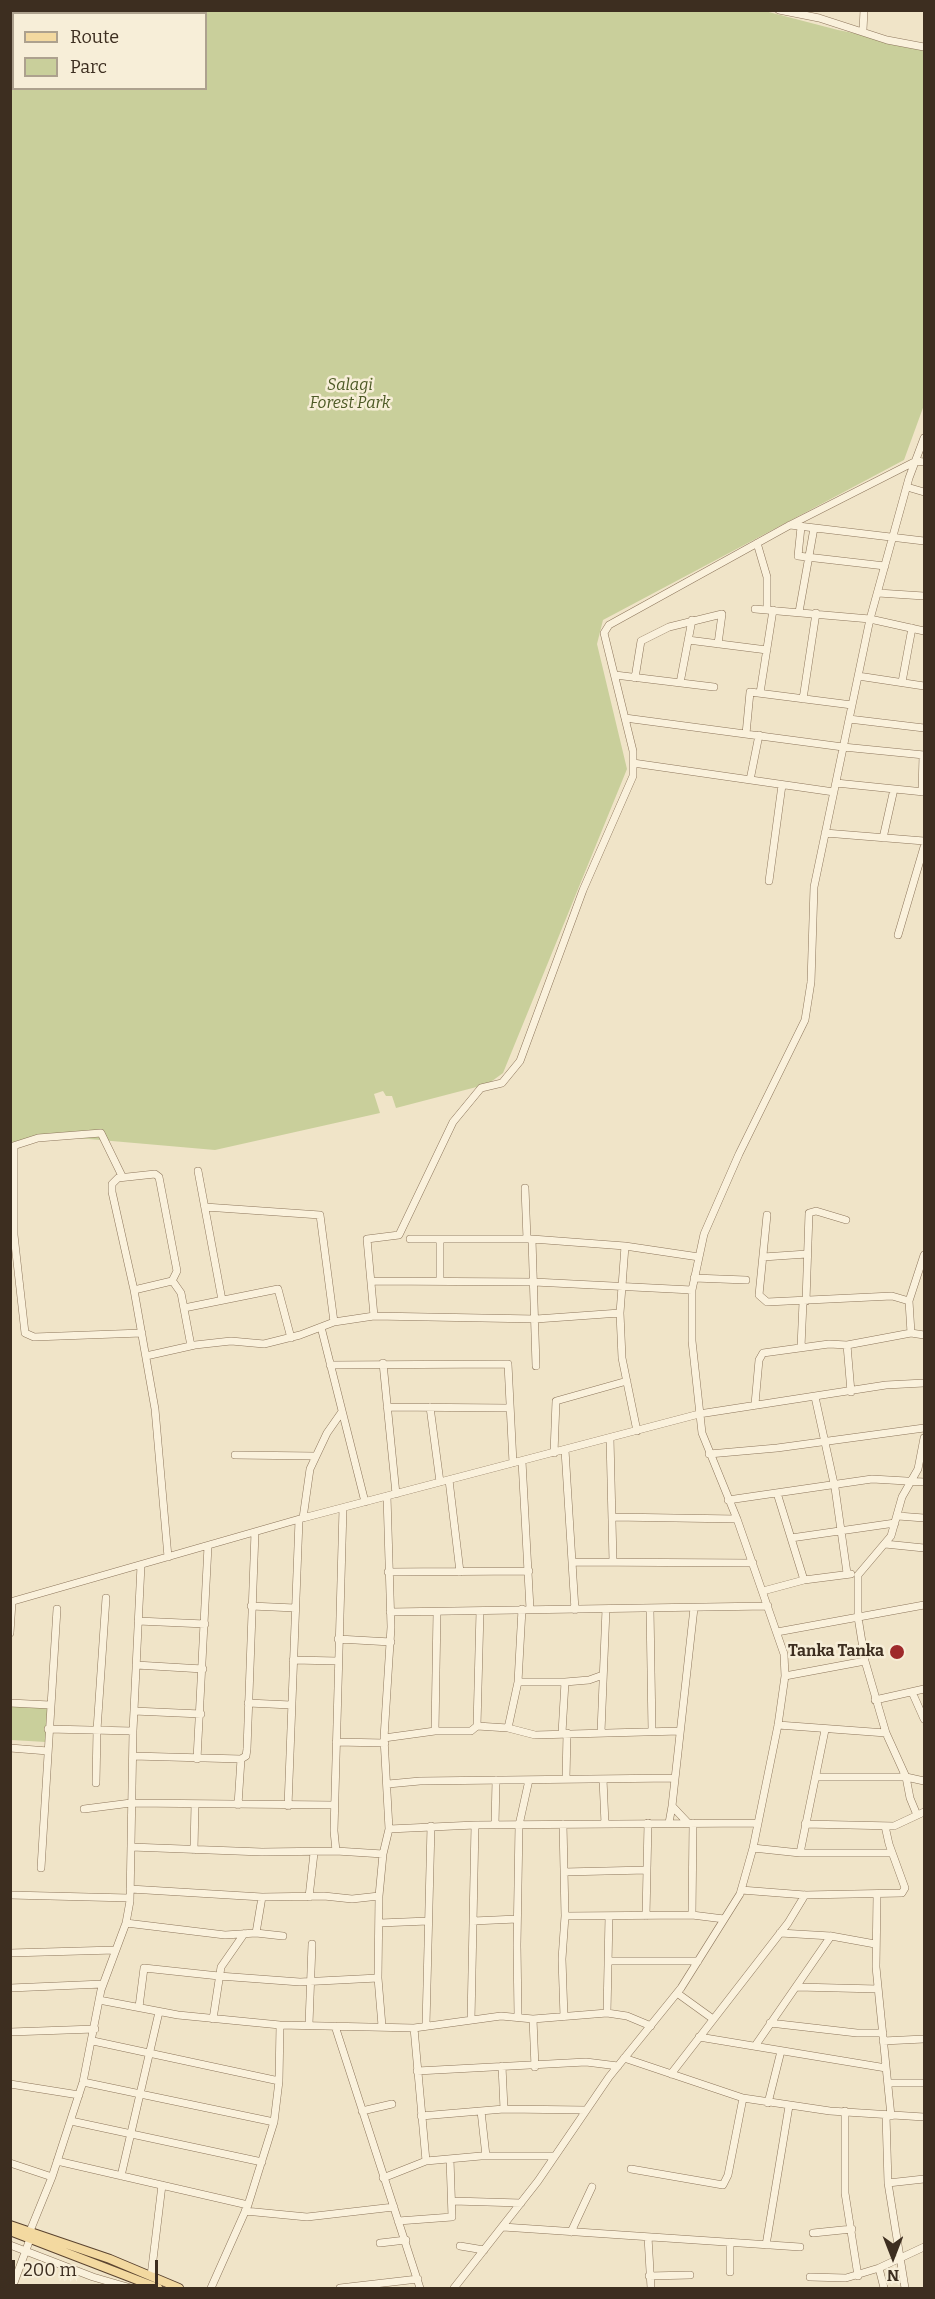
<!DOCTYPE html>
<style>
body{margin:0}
#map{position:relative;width:935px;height:2299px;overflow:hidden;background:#f0e4c8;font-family:Bitter,serif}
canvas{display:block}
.frame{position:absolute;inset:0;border:12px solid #3d2e20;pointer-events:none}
.legend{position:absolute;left:12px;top:12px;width:195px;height:78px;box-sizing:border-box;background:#f7eed8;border:2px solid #ada18e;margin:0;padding:8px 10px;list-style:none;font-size:18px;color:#3d2e20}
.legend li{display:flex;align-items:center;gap:12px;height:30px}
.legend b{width:30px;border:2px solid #ada18e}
.north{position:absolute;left:863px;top:2227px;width:60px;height:60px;-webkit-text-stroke:4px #f7eed8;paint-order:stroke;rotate:180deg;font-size:16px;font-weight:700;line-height:24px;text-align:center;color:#3d2e20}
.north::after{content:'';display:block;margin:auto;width:21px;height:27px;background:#3d2e20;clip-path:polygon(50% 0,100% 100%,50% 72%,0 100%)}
.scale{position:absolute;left:12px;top:2260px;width:146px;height:27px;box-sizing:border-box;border:3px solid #3d2e20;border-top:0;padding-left:8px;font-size:18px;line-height:21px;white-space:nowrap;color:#3d2e20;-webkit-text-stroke:4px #f7eed8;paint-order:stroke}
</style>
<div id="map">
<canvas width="935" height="2299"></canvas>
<div class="frame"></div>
<ul class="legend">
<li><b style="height:8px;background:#f3d9a0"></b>Route</li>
<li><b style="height:16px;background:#c9cf9b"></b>Parc</li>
</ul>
<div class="north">N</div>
<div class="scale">200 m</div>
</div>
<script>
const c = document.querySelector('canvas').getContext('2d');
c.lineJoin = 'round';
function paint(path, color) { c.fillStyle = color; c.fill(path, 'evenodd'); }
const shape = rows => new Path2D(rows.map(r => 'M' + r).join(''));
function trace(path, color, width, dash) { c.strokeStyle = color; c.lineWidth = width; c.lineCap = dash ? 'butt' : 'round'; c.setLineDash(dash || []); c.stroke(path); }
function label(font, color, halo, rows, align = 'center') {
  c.font = font + ' Bitter,serif'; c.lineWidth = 5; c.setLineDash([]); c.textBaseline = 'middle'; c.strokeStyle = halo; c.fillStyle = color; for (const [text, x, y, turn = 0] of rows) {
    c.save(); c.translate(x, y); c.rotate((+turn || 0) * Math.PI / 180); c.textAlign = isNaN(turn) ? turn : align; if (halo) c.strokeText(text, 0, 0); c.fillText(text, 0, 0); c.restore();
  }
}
const green = shape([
 [761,10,838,30,924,47,924,405,904,460,603,620,597,644,627,769,503,1073,488,1084,396,1108,392,1096,386,1096,383,1091,374,1094,380,1113,215,1150,43,1135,11,1143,10,11],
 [14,14,206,14,206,88,14,88],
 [11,1705,48,1707,46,1742,11,1740]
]);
const minor = shape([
 [779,10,819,18,887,40,924,47],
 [863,30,864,10],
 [907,487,924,492],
 [790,525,924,541],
 [801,527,798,556,885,566],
 [757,543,767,577,767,610],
 [878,593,924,596],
 [755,609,870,619,924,631],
 [799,612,814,528],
 [688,640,767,650],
 [615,675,714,687],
 [858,676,924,686],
 [635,678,641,641,669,627,722,614,718,644],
 [902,682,912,628],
 [680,683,692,620],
 [760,693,773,610],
 [803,699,816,613],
 [625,718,843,747,924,755],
 [849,719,924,728],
 [746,734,750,692,852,705],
 [633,763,834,792],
 [750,780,759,735],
 [836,783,924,792],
 [922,792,923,755],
 [825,833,924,841],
 [883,838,894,789],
 [769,881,782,785],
 [898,935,924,847],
 [14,1146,14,1235,25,1333,34,1337,142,1333],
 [10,1147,38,1138,101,1133,122,1176],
 [198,1171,222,1300],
 [525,1188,527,1239],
 [205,1207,320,1215,334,1322],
 [767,1215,759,1295,767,1302,892,1296,909,1301],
 [410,1239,532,1239,625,1246,699,1257],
 [532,1239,536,1366],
 [625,1246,620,1313,622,1358,637,1431],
 [763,1257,807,1254],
 [694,1278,746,1280],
 [371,1281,534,1282,692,1290],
 [440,1281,440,1239],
 [134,1290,172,1281,174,1283,181,1293,191,1346],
 [806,1301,809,1213,816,1211,846,1220],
 [184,1308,278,1289,291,1338],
 [374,1316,367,1239,399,1235,453,1122,481,1088,502,1083,520,1061,583,890,633,776,633,751,604,633,609,625,790,525,916,461,924,462],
 [321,1327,365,1502],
 [911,1333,909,1301,924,1255],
 [847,1345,851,1392],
 [801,1347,803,1302],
 [146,1356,195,1345,231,1341,264,1344,300,1335,334,1322,374,1316,536,1319,620,1313],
 [383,1363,396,1494],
 [330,1365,508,1364,513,1463],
 [815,1397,835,1488,847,1573],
 [755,1404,759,1360,763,1353,829,1344,847,1345,911,1333,924,1335],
 [387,1407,509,1408],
 [430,1407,440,1482],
 [610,1438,613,1562],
 [565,1450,575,1610],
 [554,1453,556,1401,627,1381],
 [709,1454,777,1448,924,1428],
 [235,1455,315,1456],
 [522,1461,530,1609],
 [449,1480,460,1572],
 [777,1493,804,1580],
 [728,1500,872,1479,924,1482],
 [343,1508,334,1831,336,1851,383,1854],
 [898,1516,924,1518],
 [613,1517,737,1519],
 [303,1518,310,1469,327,1433,341,1413],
 [791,1538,895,1523],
 [885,1544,924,1548],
 [168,1557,155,1409,134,1290,112,1192,112,1184,118,1178,155,1174,159,1177,177,1271,172,1281],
 [573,1562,753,1563],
 [388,1572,529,1571],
 [763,1591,804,1580,851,1574],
 [10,1602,303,1518,699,1414,886,1385,924,1383],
 [251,1606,295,1608],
 [650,1609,652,1731],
 [390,1612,768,1606],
 [138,1621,205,1624],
 [777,1632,924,1605],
 [10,1633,12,1602],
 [338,1639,391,1642],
 [293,1660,338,1661],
 [865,1661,886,1733,906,1777,910,1798,917,1815],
 [136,1665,203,1669],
 [785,1676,865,1661,858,1617,858,1575,891,1536,902,1497,918,1469,924,1438],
 [518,1682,565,1682,589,1680,603,1675],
 [912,1692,924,1719],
 [875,1700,924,1689],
 [10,1703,50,1705],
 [248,1703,291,1705],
 [134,1711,201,1714],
 [778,1725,886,1733],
 [477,1726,480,1611],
 [508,1728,518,1682,522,1609],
 [48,1729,133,1731],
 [435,1731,437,1612],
 [601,1732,606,1609],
 [562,1733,565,1682],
 [384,1738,435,1731,471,1731,477,1726,508,1728,535,1735,680,1731],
 [336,1742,385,1743],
 [10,1748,48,1751],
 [133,1756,241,1759],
 [197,1759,208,1546],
 [816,1777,906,1777,924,1781],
 [566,1779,567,1733],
 [603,1779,605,1824],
 [96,1783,97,1730,106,1598],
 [388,1784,420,1781,675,1778],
 [238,1805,241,1759,246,1756,247,1749,255,1532],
 [288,1806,299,1520],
 [84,1809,131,1803,334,1805],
 [669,1823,672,1806],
 [688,1823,672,1806,694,1608],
 [563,1824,565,1916,562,1959,564,2017],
 [805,1824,894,1826,924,1812],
 [495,1825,496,1780],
 [389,1829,475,1825,758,1823],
 [131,1847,262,1852,336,1851],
 [753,1848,800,1853,892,1853],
 [194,1850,195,1804],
 [800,1853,825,1730],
 [41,1868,57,1609],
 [564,1872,647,1870],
 [130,1889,262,1897,324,1896,352,1899,379,1896],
 [741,1890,805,1895,902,1893,905,1888,889,1844,885,1826],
 [10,1895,129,1898],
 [877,1895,876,1967,891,2116],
 [309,1897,314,1853],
 [692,1915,693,1823],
 [565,1916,692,1915,724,1919],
 [646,1916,648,1823],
 [473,1921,517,1919],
 [126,1923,225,1935,256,1933,283,1936],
 [380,1923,428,1921],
 [256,1933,262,1897],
 [780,1933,831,1936,875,1944],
 [10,1953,115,1950],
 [608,1961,698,1961],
 [797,1987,878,1989],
 [10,1988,103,1984],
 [677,1993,713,2019],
 [99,2000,178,2015,280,2025,414,2028,501,2016,533,2019,607,2013,627,2016,651,2026],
 [139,2007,144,1968,219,1976,300,1982,378,1978],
 [607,2013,609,1916],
 [518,2016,517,1945,519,1825,529,1780],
 [213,2019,221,1967,244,1934],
 [533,2019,535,2067],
 [471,2020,475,1825],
 [770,2023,857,2033,883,2033],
 [309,2024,312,1944],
 [426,2025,431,1826],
 [335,2026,420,2288],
 [382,2026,378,1978,379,1896,383,1854,389,1829,384,1738,391,1627,387,1496],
 [10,2032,95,2029],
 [699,2037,886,2068],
 [93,2041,279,2081],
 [883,2041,924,2039],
 [755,2046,831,1936],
 [624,2058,743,2098,830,2111,924,2117],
 [502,2066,504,2109],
 [417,2071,586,2062,618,2066],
 [671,2074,788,1923,805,1895],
 [83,2082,274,2122],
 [888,2083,924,2083],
 [10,2084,79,2095],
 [768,2103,781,2051],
 [362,2111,392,2104],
 [481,2111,486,2156],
 [845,2111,845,2193,858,2276],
 [886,2115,888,2183,905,2288],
 [421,2116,504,2109,586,2110],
 [71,2121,262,2162],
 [57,2161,248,2205],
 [426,2161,481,2156,554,2156],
 [10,2163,52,2177],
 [631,2169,723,2185,728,2175,743,2098],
 [121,2176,159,2012],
 [383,2178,426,2161,414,2028],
 [888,2183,924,2179],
 [453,2201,521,2203],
 [245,2211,307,2217,394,2207],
 [398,2221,452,2217,450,2159],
 [503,2227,800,2247],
 [30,2231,52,2177,83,2082,101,1990,126,1923,130,1901,133,1731,141,1565],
 [571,2232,592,2187],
 [813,2233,852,2229],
 [648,2237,651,2288],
 [730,2242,730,2272],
 [380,2243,406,2240],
 [10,2245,93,2277,131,2288],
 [766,2245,789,2106],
 [460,2246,484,2250],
 [879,2268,924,2247],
 [151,2276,162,2185],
 [649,2276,690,2275],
 [810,2277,846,2278,879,2268,884,2288],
 [12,2288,30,2239],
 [211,2288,248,2205,274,2122,279,2081,280,2025],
 [340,2288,418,2279],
 [454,2288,538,2181,609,2077,681,1988,740,1894,753,1848,778,1725,785,1676,784,1654,737,1519,702,1433,692,1341,692,1290,704,1234,739,1154,805,1020,811,982,814,887,870,619,909,478,924,438]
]);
const major = shape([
 [10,2225,110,2259,179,2288],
 [10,2231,158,2288]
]);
const markers = [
 [897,1652,8,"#9e2a2b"]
];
const parkNames = [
 ["Salagi",350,386],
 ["Forest Park",350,404]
];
const poiNames = [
 ["Tanka Tanka",884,1652]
];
paint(green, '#c9cf9b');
trace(minor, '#8d765c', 8);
trace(major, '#5b4430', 10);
trace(minor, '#faf1dc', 7);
trace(major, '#f3d9a0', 8);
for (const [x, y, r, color] of markers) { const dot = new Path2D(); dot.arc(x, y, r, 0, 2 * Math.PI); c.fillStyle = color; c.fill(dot); trace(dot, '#f7eed8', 2); }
label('italic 16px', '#4d5a26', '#f7eed8', parkNames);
label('bold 16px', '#3d2e20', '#f7eed8', poiNames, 'right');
</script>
